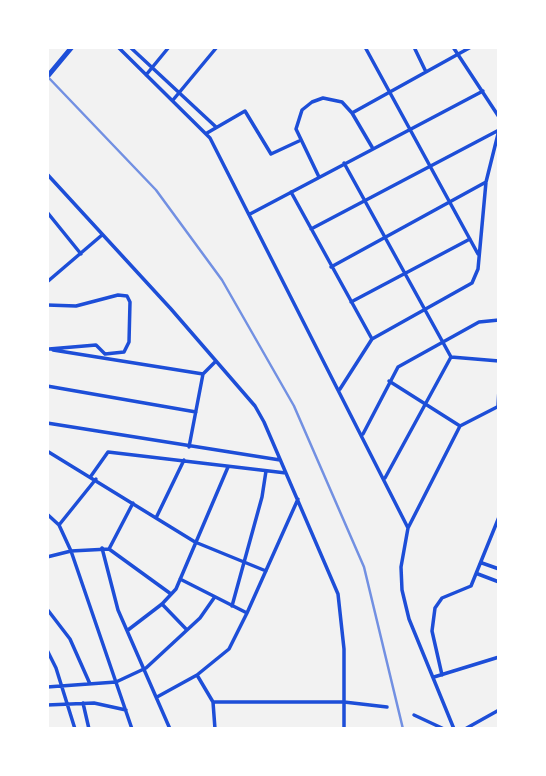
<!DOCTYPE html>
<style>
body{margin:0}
#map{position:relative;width:546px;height:776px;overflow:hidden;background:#f2f2f2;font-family:Quicksand,sans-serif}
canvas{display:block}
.frame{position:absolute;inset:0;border:49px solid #fff;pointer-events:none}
</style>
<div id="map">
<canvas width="546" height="776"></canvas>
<div class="frame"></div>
</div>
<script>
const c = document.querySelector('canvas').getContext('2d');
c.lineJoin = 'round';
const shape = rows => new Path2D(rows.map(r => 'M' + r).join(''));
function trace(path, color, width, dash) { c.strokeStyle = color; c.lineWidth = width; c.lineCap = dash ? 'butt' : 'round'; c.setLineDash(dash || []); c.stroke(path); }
const minor = shape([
 [118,47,210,138,408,528],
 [130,47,216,127],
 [365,47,478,254],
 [414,47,426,72],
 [453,47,499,117],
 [146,75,169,47],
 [173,100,217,47],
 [352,113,471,47],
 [207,133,245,111,271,154,299,141],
 [344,163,451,357],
 [47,174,171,309,255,406,264,422,338,594,344,649,344,729],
 [319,177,296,129,302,110,312,102,323,98,342,102,352,113,372,147],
 [291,192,372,339],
 [47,212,81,254],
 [250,214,483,91],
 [311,229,499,130],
 [331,267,486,182],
 [47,282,102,235],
 [351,302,470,239],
 [47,305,76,306,118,295,127,296,130,302,129,342,124,352,105,354,96,345,49,349],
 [53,350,203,374],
 [451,357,499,361],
 [389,381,460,426],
 [47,386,196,412],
 [340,389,372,339,472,283,478,269,486,182,499,130],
 [498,406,499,389],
 [47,423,280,460],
 [363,434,398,367,479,322,499,320],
 [189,447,203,374,216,361],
 [47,451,195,542,266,571],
 [91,476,108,452,286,473],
 [385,478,451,357],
 [47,514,59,525,71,551,132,729],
 [156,518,184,460],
 [59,525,96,479],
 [102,548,118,610,170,729],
 [109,549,133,503],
 [47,557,71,551,109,549,171,594],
 [482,563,499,569],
 [478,574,499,582],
 [180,579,247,613,298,499],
 [162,604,187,630],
 [232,606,262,497,266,471],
 [47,609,70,639,90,684],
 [128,630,162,604,176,589,228,467],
 [47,650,56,668,75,729],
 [197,675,213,702,215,729],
 [442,675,432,631,435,608,442,598,471,586,499,517],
 [434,677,499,657],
 [47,687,116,682,146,668,200,618,214,598],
 [157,697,197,675,229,649,247,613],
 [213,702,344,702,387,707],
 [83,703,89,729],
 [47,705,94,703,126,710],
 [414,715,444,729],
 [454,729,409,619,402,590,401,567,408,528,460,426,499,406],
 [465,729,499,710]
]);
const secondary = shape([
 [47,77,72,47]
]);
const rail = shape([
 [47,76,156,190,222,280,294,406,364,567,403,729]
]);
trace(minor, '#1d4ed8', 3.5);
trace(secondary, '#1d4ed8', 5);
trace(rail, '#7290e2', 2.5);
</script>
